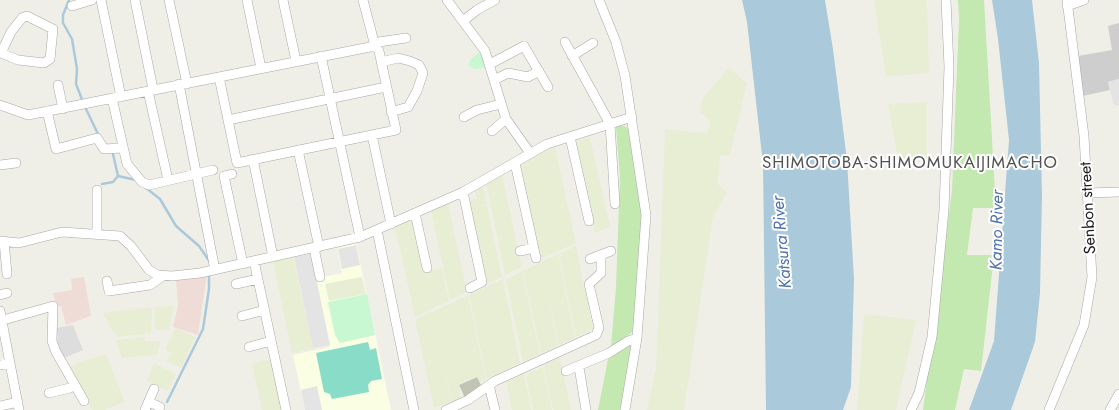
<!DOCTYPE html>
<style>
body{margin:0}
canvas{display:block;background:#f0efe7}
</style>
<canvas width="1119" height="410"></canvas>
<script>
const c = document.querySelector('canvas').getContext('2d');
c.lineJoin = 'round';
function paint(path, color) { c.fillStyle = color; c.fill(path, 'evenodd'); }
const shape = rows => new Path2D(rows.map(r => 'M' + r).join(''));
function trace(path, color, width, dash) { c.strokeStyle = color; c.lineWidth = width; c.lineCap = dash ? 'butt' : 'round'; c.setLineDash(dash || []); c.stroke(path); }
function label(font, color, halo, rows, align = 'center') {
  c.font = font + ' Jost,sans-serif'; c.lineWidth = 4; c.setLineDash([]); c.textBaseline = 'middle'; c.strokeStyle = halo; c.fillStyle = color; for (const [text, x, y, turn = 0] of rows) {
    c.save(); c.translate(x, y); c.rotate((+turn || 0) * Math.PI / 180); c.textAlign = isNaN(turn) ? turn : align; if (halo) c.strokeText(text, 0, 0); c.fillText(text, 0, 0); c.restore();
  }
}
const residential = shape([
 [73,325,83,350,64,358,58,346,57,328]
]);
const commercial = shape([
 [207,274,198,335,173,327,178,306,176,278],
 [84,277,91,316,66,325,61,306,56,307,53,293,72,290,71,279]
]);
const education = shape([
 [356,243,391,410,305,410,293,355,330,347,316,278,342,273,337,248]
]);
const religious = shape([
 [1119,23,1119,79,1108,82,1110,90,1083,96,1078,56,1112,50,1108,26]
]);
const construction = shape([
 [477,377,481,385,465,398,459,385]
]);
const farmland = shape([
 [874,0,927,0,929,73,886,77],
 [729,68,747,83,730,155,720,156,718,184,727,193,713,217,684,410,647,410,656,369,665,129,707,133,711,122,700,112,703,97],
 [927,102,927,157,898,159,888,104],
 [590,138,610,226,595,233,574,141],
 [555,147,576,243,540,259,520,166,536,155],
 [502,175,522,267,505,275,486,184],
 [483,187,487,204,479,206,487,205,502,277,486,284,470,211,472,208,469,201,477,198,474,191],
 [448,202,467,292,450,300,432,216,435,215,432,215,431,211],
 [412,220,424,272,442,268,449,301,415,317,395,227],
 [576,246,593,329,576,337,559,254],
 [558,254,575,338,559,345,545,283,558,346,541,353,523,271],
 [293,257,313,349,292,353,273,262],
 [522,271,540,354,523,362,506,280],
 [362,277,366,294,329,301,325,284],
 [503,279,520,363,487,379,469,295],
 [468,295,486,379,480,382,477,376,458,384,461,399,452,403,432,312],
 [174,306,169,330,155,329,154,307],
 [151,307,152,316,151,333,118,337,115,332,112,331,103,313],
 [432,311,451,401,434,408,415,320],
 [864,314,916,320,896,410,857,410],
 [175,328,195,337,181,368,167,361,171,353,165,350],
 [145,337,145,341,161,341,157,355,122,358,116,340],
 [106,354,125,402,105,410,92,410,70,368,79,362],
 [560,357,571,410,553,410,544,367,546,364],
 [271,359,282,410,262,410,252,364],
 [154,363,176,374,168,391,147,381],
 [543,367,552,410,533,410,526,376,529,375,529,373],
 [524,374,531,410,512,410,506,382]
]);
const grass = shape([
 [958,0,984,0,996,208,973,208,967,255,994,255,981,371,964,369,955,410,923,410,952,191,959,19],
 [619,126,624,126,630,129,642,212,635,327,631,333,611,347,616,287,620,177,616,127],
 [630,346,633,348,622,410,598,410,608,359]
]);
const park = shape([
 [480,52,484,56,487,67,475,69,468,65,471,59],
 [367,294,375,335,340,343,335,335,328,302]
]);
const pitch = shape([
 [368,342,370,350,376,348,382,379,371,381,368,385,369,392,332,399,330,394,324,392,316,353]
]);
const parking = shape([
 [1119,79,1119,105,1114,106,1108,82],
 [356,245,360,265,342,269,338,249],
 [311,254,330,345,313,348,294,257],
 [317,386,322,410,305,410,301,390]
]);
const water = shape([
 [742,0,825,0,833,49,847,160,854,279,851,387,843,410,766,410,763,164,747,22],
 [992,0,1032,0,1039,63,1042,196,1040,293,1035,342,1011,410,969,410,994,341,1009,140,998,39]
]);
const stream = shape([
 [69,0,63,15,63,23,72,39,77,69,76,84,83,102],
 [85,107,99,136],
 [113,154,118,176,136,180],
 [102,184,113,182,118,176],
 [146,188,160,199,176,226,199,246,210,262],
 [167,402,203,329,209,289,209,273]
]);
const minor = shape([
 [101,0,121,97],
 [135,0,153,89],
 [169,0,187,84],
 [247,0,261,68],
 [283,0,296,61],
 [447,0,485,51,506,119,530,153],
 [599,0,616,42,625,76,646,215,637,338,625,410],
 [72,6,92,0],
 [1067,6,1084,0],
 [463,21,477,10,495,0],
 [565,42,610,124,615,204],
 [0,53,1,53,18,60,44,63,50,59,53,29,27,16,22,18,11,32,1,53],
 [321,56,360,237],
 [572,56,593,43],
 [381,62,398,58,410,61,419,65,423,73,417,91,408,107,391,112],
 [490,64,524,46,548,87],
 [219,77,237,163,396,130,379,51,375,46,363,0],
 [494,80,508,73,528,77,539,71],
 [179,84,215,270],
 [58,85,63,109],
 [148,91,168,180],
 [112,98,127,164,142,182,149,185,213,170],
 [0,105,28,115,375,46,379,42,406,38],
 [47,111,56,149,97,138,104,149,122,148],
 [464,117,477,110,501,104],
 [228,120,386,87],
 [492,131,506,119],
 [372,135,391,224],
 [570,137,589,221],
 [298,150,319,247],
 [253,159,273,257],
 [515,163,536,258],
 [0,165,16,163],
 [232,174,224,176,243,264],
 [97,190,97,234],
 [463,192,482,282,470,288],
 [1088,193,1119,192],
 [415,213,427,268],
 [377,230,414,410],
 [0,241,19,243,62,232,120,236,131,246,149,270,158,275,172,276,200,273,360,237,463,192,547,144,632,117],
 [4,241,7,274],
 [314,248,320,277],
 [520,251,534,248],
 [590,259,611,251],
 [254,261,286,410],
 [107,281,109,291,150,285,163,276],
 [236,284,258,279],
 [0,295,7,293],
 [0,311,19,410],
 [242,316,265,310],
 [0,321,53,306,52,341,56,352,84,401],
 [249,347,271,341],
 [0,365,10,363],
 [579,367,586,410],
 [566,371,609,353,628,341,637,338],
 [489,385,495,410],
 [49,393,70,388,75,385],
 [149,402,160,407],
 [0,406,18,402],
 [145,410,154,389],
 [446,410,468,400,495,381,596,335,599,328,589,284,601,273,601,255],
 [911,410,919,393,932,337,944,210,949,67,946,0],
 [1049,410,1084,325,1092,277,1084,136,1067,0],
 [1110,410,1119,394]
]);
const streetNames = [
 ["Senbon street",1089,208,-93]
];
const neighbourhoodNames = [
 ["SHIMOTOBA-SHIMOMUKAIJIMACHO",910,164]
];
const waterNames = [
 ["Kamo River",998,230,-89],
 ["Katsura River",783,242,-95]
];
paint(residential, '#dedddd');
paint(commercial, '#f0dcd7');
paint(education, '#fafee3');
paint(religious, '#cecece');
paint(construction, '#c2c5b3');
paint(farmland, '#e8eed4');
paint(grass, '#c3e8b0');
paint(park, '#c7f8d1');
paint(pitch, '#89dcc7');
paint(parking, '#e4e4e4');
paint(water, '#aacadc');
trace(stream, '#aacadc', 2.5);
trace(minor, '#a7a7a7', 10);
trace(minor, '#fff', 9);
label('16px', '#202020', '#fff', streetNames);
c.letterSpacing = '1px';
label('17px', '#535353', '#fff', neighbourhoodNames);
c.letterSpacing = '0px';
label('italic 17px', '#4f71ad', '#fff', waterNames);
</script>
